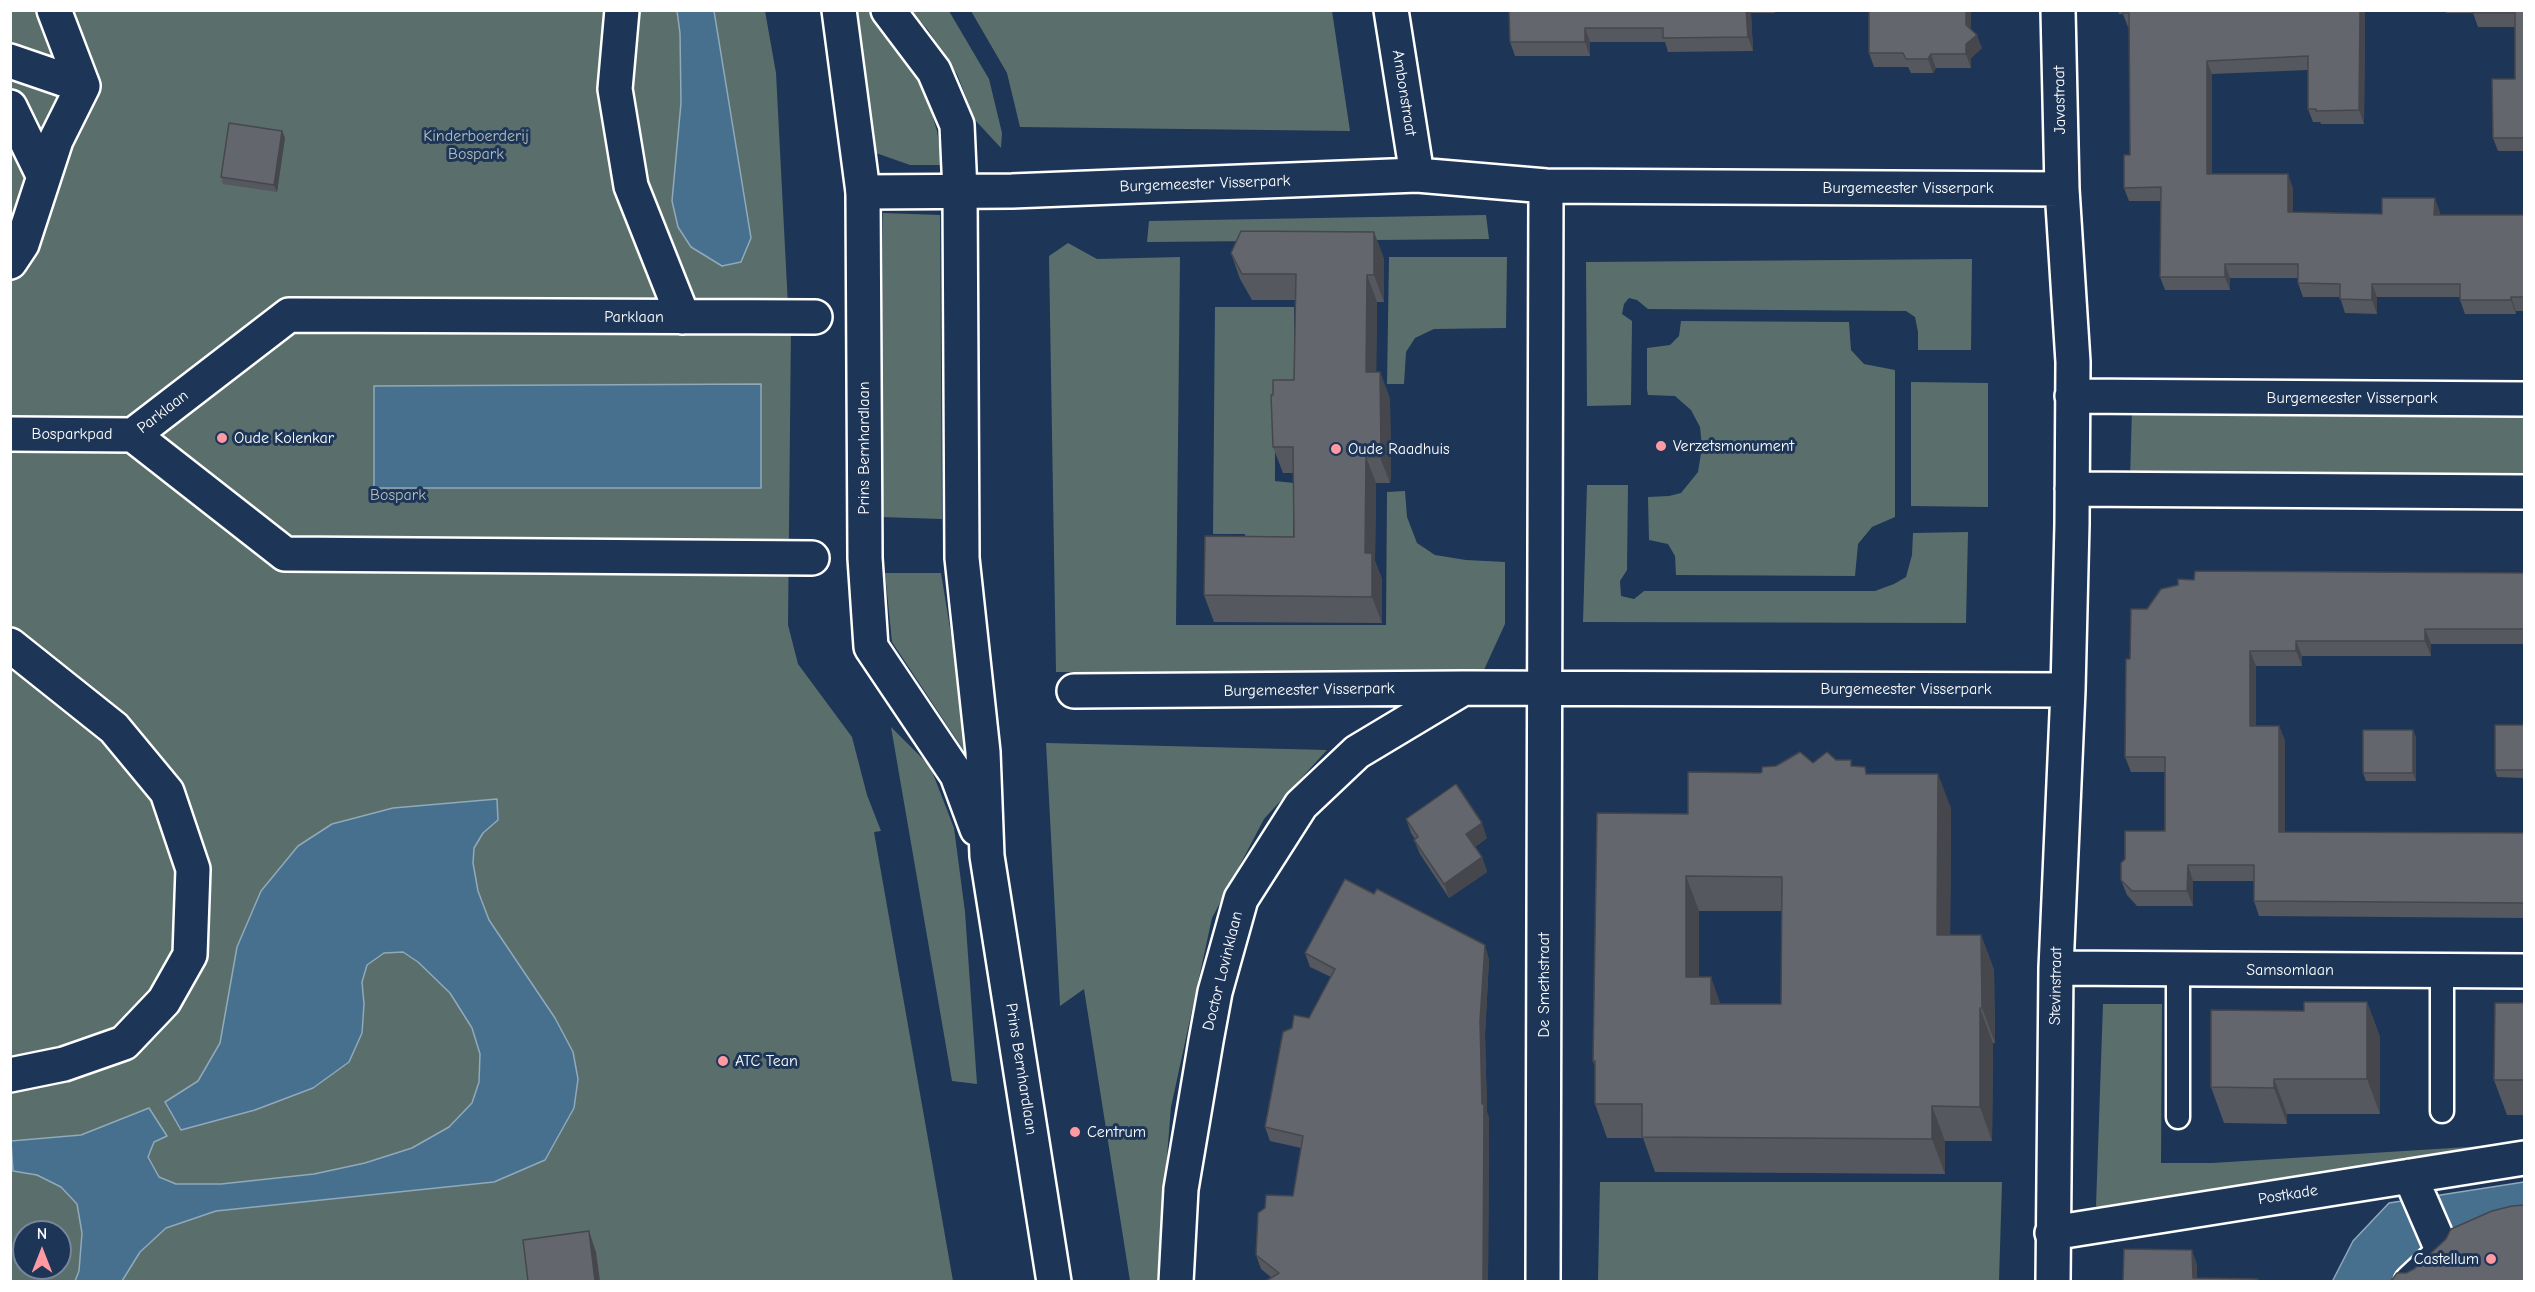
<!DOCTYPE html>
<style>
body{margin:0}
#map{position:relative;width:2535px;height:1292px;overflow:hidden;background:#1d3557;font-family:"Comic Neue",sans-serif}
canvas{display:block}
.frame{position:absolute;inset:0;border:12px solid #fff;pointer-events:none}
.north{position:absolute;left:12px;top:1220px;width:60px;height:60px;box-sizing:border-box;background:#1d3557;border:2px solid #77869a;border-radius:50%;rotate:0deg;font-size:16px;font-weight:700;line-height:24px;text-align:center;color:#fff}
.north::after{content:'';display:block;margin:auto;width:21px;height:27px;background:#ff9aa2;clip-path:polygon(50% 0,100% 100%,50% 72%,0 100%)}
</style>
<div id="map">
<canvas width="2535" height="1292"></canvas>
<div class="frame"></div>
<div class="north">N</div>
</div>
<script>
const c = document.querySelector('canvas').getContext('2d');
c.lineJoin = 'round';
function paint(path, color) { c.fillStyle = color; c.fill(path, 'evenodd'); }
const shape = rows => new Path2D(rows.map(r => 'M' + r).join(''));
function trace(path, color, width, dash) { c.strokeStyle = color; c.lineWidth = width; c.lineCap = dash ? 'butt' : 'round'; c.setLineDash(dash || []); c.stroke(path); }
function label(font, color, halo, rows, align = 'center') {
  c.font = font + ' "Comic Neue",sans-serif'; c.lineWidth = 6; c.setLineDash([]); c.textBaseline = 'middle'; c.strokeStyle = halo; c.fillStyle = color; for (const [text, x, y, turn = 0] of rows) {
    c.save(); c.translate(x, y); c.rotate((+turn || 0) * Math.PI / 180); c.textAlign = isNaN(turn) ? turn : align; if (halo) c.strokeText(text, 0, 0); c.fillText(text, 0, 0); c.restore();
  }
}
const green = shape([
 [10,11,765,11,776,73,788,306,791,326,788,625,798,664,852,737,867,795,881,831,874,832,953,1281,11,1281],
 [24,1232,60,1232,60,1268,24,1268],
 [856,11,871,11,923,84,937,131,942,165,910,165,876,153],
 [911,11,949,11,989,79,1002,133,1001,148,975,120,957,74,928,30],
 [971,11,1332,11,1350,131,1020,127,1007,73],
 [883,213,940,215,942,519,881,517],
 [1486,215,1489,239,1147,242,1149,221],
 [1068,243,1097,259,1180,257,1176,625,1386,625,1387,492,1405,491,1407,517,1417,543,1435,555,1466,560,1505,562,1505,624,1483,672,1056,672,1049,256],
 [1389,257,1507,257,1506,328,1434,329,1415,338,1406,352,1404,384,1387,384],
 [1972,259,1971,350,1918,350,1918,332,1915,317,1906,311,1648,309,1637,300,1629,298,1624,304,1622,314,1632,321,1631,405,1587,406,1586,262],
 [1215,307,1294,307,1294,401,1275,402,1275,481,1294,483,1293,551,1246,550,1245,534,1213,534],
 [1681,321,1849,322,1851,350,1864,364,1895,370,1895,517,1872,527,1858,544,1855,576,1676,575,1675,556,1668,544,1649,540,1648,497,1669,496,1681,493,1698,472,1702,447,1700,427,1691,410,1675,396,1648,395,1647,390,1647,348,1670,345,1679,336],
 [1911,382,1988,383,1988,507,1911,506],
 [2132,407,2524,412,2524,480,2130,481],
 [1587,485,1628,485,1627,570,1620,581,1621,596,1634,599,1644,591,1875,591,1894,584,1906,577,1912,555,1913,533,1968,532,1966,623,1583,622],
 [885,573,941,573,972,763,892,642],
 [891,727,930,766,954,828,965,912,977,1084,952,1081],
 [1046,743,1327,750,1264,819,1212,918,1171,1107,1157,1281,1130,1281,1084,989,1060,1006],
 [2103,1004,2162,1004,2161,1163,2212,1163,2500,1145,2500,1155,2112,1210,2096,1206],
 [1600,1182,2002,1182,1999,1281,1598,1281]
]);
const water = shape([
 [677,11,714,11,751,238,741,262,722,266,691,247,678,227,672,201,681,103,680,33,677,11],
 [761,384,761,488,374,488,374,386,761,384],
 [497,799,498,820,483,833,474,848,473,863,478,891,489,920,555,1018,573,1052,578,1079,574,1108,545,1160,494,1182,216,1211,166,1228,140,1252,122,1281,75,1281,79,1271,82,1233,77,1204,61,1187,37,1175,13,1171,11,1141,81,1135,149,1108,167,1136,154,1142,148,1157,159,1177,176,1184,221,1184,314,1174,365,1163,412,1148,449,1127,472,1103,479,1082,480,1054,472,1028,450,993,418,962,403,952,384,953,367,965,362,982,364,1004,362,1033,349,1062,313,1088,255,1110,181,1130,165,1102,198,1081,220,1043,237,947,261,891,298,846,332,824,393,808,497,799],
 [2524,1182,2524,1233,2424,1281,2332,1282,2353,1241,2389,1203,2524,1182]
]);
const lane = shape([
 [2178,969,2178,1117],
 [2442,971,2442,1111]
]);
const street = shape([
 [622,10,615,89,631,186,683,317],
 [1391,10,1417,175],
 [10,61,83,86],
 [10,107,44,177],
 [863,192,1012,191,1417,175,1546,186,2062,189],
 [10,262,22,244,56,140,83,86,54,10],
 [2072,396,2524,399],
 [10,434,133,435],
 [133,435,289,315,815,317],
 [133,435,285,554,812,558],
 [2072,489,2524,492],
 [10,645,114,728,167,792,193,869,190,955,164,1001,124,1043,64,1064,10,1075],
 [1074,691,1464,688,2068,690,2072,524,2073,362,2062,189,2058,10],
 [2056,968,2524,971],
 [2410,1176,2443,1252,2411,1282],
 [2052,1233,2524,1158],
 [1176,1282,1181,1189,1206,1041,1215,992,1241,899,1301,805,1357,752,1462,689],
 [1543,1282,1546,186],
 [2053,1282,2056,968,2068,690]
]);
const secondary = shape([
 [839,10,863,192,865,558,871,647,957,775,977,829],
 [888,10,934,71,957,125,960,191,962,558,983,752,987,856,1054,1282]
]);
const wall = shape([
 [1509,10,1775,10,1775,13,1751,13,1753,51,1668,52,1665,42,1590,42,1590,56,1515,56,1510,42],
 [1971,10,1971,29,1982,48,1971,58,1971,68,1936,68,1933,73,1911,73,1908,67,1874,67,1869,53],
 [2118,10,2365,10,2364,124,2321,124,2320,122,2313,122,2308,109,2308,70,2212,74,2212,174,2293,188,2293,212,2382,214,2440,212,2439,215,2524,215,2524,311,2516,311,2516,314,2465,314,2460,300,2460,297,2377,297,2377,314,2345,313,2340,297,2303,297,2298,283,2298,278,2230,278,2230,290,2165,290,2160,277,2161,201,2129,201,2124,188,2130,155,2129,27,2128,27,2123,14,2119,14],
 [2445,10,2524,10,2524,151,2498,151,2493,138,2515,79,2515,27,2478,27,2473,13,2446,13],
 [282,131,285,138,277,192,223,184,221,177],
 [1374,232,1384,259,1384,302,1377,302,1376,372,1380,372,1390,399,1391,476,1390,483,1376,483,1375,561,1382,579,1382,623,1214,622,1204,595,1294,537,1294,473,1283,473,1273,447,1273,395,1294,380,1295,300,1252,300,1240,279,1231,253],
 [2524,573,2524,644,2431,644,2431,656,2302,656,2302,666,2256,666,2256,726,2279,726,2285,741,2285,832,2524,833,2524,918,2259,916,2254,901,2254,881,2193,881,2193,906,2137,906,2127,895,2121,880,2165,831,2165,772,2131,772,2125,757,2130,659,2147,609,2194,580],
 [2524,725,2524,778,2497,777,2495,770],
 [2416,737,2416,781,2366,781,2363,773],
 [1836,760,1854,767,1867,774,1951,808,1950,935,1981,935,1994,970,1995,1043,1993,1043,1992,1141,1945,1141,1945,1174,1655,1172,1643,1138,1607,1138,1595,1104,1595,1067,1593,1061,1688,814,1760,773],
 [1699,911,1782,911,1781,1004,1720,1004,1699,977],
 [1406,819,1487,838,1475,847,1482,857,1487,872,1449,898,1420,854,1414,840,1415,839,1411,833],
 [1305,953,1489,959,1485,1035,1487,1112,1489,1118,1488,1281,1266,1281,1272,1278,1261,1269,1256,1255,1293,1196,1301,1148,1270,1141,1265,1127,1292,1028,1309,1018,1331,977,1310,967],
 [2367,1002,2380,1037,2380,1114,2287,1114,2287,1124,2224,1123,2211,1087,2304,1011],
 [2524,1003,2524,1115,2507,1115,2494,1080]
]);
const shadedWall = shape([
 [1746,10,1750,10,1751,13,1753,51,1748,37],
 [1966,10,1971,10,1971,39,1966,25],
 [2360,10,2365,10,2364,124,2359,110],
 [1585,28,1590,42,1590,56,1585,42],
 [1977,35,1982,48,1971,58,1971,68,1966,54,1966,44],
 [1931,54,1936,68,1933,73,1928,59],
 [2207,61,2212,74,2212,188,2207,174],
 [282,131,285,138,277,192,274,185],
 [2288,174,2293,188,2293,225,2288,212],
 [2435,198,2440,212,2439,228,2434,215],
 [1374,232,1384,259,1384,302,1374,275],
 [2225,264,2230,278,2230,290,2225,277],
 [1367,275,1377,302,1376,399,1366,372],
 [2372,284,2377,297,2377,314,2372,300],
 [2511,297,2516,311,2516,314,2511,300],
 [1380,372,1390,399,1391,476,1390,483,1380,457],
 [1366,457,1376,483,1375,561,1382,579,1382,623,1372,597,1365,553],
 [2425,629,2431,644,2431,656,2425,641],
 [2296,641,2302,656,2302,666,2296,651],
 [2250,651,2256,666,2256,741,2250,726],
 [2279,726,2285,741,2285,847,2279,832],
 [2413,730,2416,737,2416,781,2413,773],
 [1938,774,1951,808,1950,969,1937,935],
 [1482,823,1487,838,1472,849,1466,834],
 [1482,857,1487,872,1449,898,1444,884],
 [2188,865,2193,881,2193,906,2187,891],
 [1686,876,1699,911,1699,1011,1686,977],
 [1981,935,1994,970,1995,1043,1982,1008],
 [1485,945,1489,959,1485,1035,1487,1112,1489,1118,1488,1281,1483,1281,1480,1021],
 [1711,977,1723,1011,1711,1004],
 [2367,1002,2380,1037,2380,1114,2367,1079],
 [1980,1008,1993,1043,1992,1141,1980,1107],
 [2274,1079,2287,1114,2287,1124,2274,1088],
 [1932,1106,1945,1141,1945,1174,1932,1139],
 [589,1231,596,1252,600,1281,595,1281],
 [2192,1250,2197,1264,2197,1281,2193,1278]
]);
const building = shape([
 [1509,10,1746,10,1748,37,1663,38,1663,28,1585,28,1585,42,1510,42,1509,10],
 [1869,10,1966,10,1966,25,1977,35,1966,44,1966,54,1931,54,1928,59,1906,59,1903,53,1869,53,1869,10],
 [2123,10,2360,10,2359,110,2316,111,2316,109,2308,109,2308,56,2207,61,2207,174,2288,174,2288,212,2382,214,2382,198,2435,198,2434,215,2524,215,2524,297,2511,297,2511,300,2460,300,2460,284,2372,284,2372,300,2340,299,2340,284,2298,283,2298,264,2225,264,2225,277,2160,277,2161,187,2124,188,2124,155,2130,155,2129,13,2123,13,2123,10],
 [2473,10,2524,10,2524,138,2493,138,2492,79,2515,79,2515,13,2473,13,2473,10],
 [229,123,282,131,274,185,221,177,229,123],
 [1241,231,1374,232,1374,275,1367,275,1366,372,1380,372,1381,450,1380,457,1366,457,1365,553,1372,553,1372,597,1204,595,1205,536,1294,537,1293,447,1273,447,1271,395,1273,395,1273,380,1294,380,1296,274,1242,274,1231,253,1241,231],
 [2195,571,2524,573,2524,629,2425,629,2425,641,2296,641,2296,651,2250,651,2250,726,2279,726,2279,832,2524,833,2524,903,2254,901,2254,865,2188,865,2187,891,2132,891,2121,880,2121,863,2125,859,2125,831,2165,831,2165,757,2125,757,2126,659,2130,659,2131,609,2147,609,2161,589,2178,585,2178,579,2194,580,2195,571],
 [2495,725,2524,725,2524,770,2495,770,2495,725],
 [2363,730,2413,730,2413,773,2363,773,2363,730],
 [1800,752,1813,763,1827,752,1836,760,1851,760,1851,766,1865,767,1866,774,1938,774,1937,935,1981,935,1982,1008,1980,1008,1980,1107,1932,1106,1932,1139,1642,1137,1642,1104,1595,1104,1595,1061,1593,1061,1597,813,1688,814,1688,772,1760,773,1762,772,1762,767,1776,766,1800,752],
 [1686,876,1782,877,1781,1004,1711,1004,1711,977,1686,977,1686,876],
 [1456,784,1482,823,1466,834,1482,857,1444,884,1414,840,1418,837,1406,819,1456,784],
 [1345,879,1374,894,1377,889,1485,945,1480,1021,1482,1104,1484,1104,1483,1281,1266,1281,1279,1273,1256,1255,1258,1213,1265,1208,1266,1195,1293,1196,1303,1136,1265,1127,1283,1032,1292,1028,1294,1015,1309,1018,1335,969,1305,953,1345,879],
 [2304,1002,2367,1002,2367,1079,2274,1079,2274,1088,2211,1087,2211,1010,2304,1011,2304,1002],
 [2495,1003,2524,1003,2524,1080,2494,1080,2495,1003],
 [2524,1205,2524,1281,2391,1281,2397,1273,2406,1273,2414,1269,2446,1239,2451,1229,2492,1211,2512,1206,2524,1205],
 [589,1231,595,1281,528,1281,523,1240,589,1231],
 [2124,1249,2192,1250,2193,1278,2258,1279,2255,1281,2123,1281,2124,1249]
]);
const markers = [
 [222,438,6,"#ff9aa2"],
 [1661,446,6,"#ff9aa2"],
 [1336,449,6,"#ff9aa2"],
 [723,1061,6,"#ff9aa2"],
 [1075,1132,6,"#ff9aa2"],
 [2491,1259,6,"#ff9aa2"]
];
const streetNames = [
 ["Ambonstraat",1404,93,81],
 ["Javastraat",2060,100,-91],
 ["Burgemeester Visserpark",1205,184,-2],
 ["Burgemeester Visserpark",1908,188],
 ["Parklaan",634,317],
 ["Burgemeester Visserpark",2352,398],
 ["Parklaan",163,412,-38],
 ["Bosparkpad",72,434],
 ["Prins Bernhardlaan",864,448,-90],
 ["Burgemeester Visserpark",1906,689],
 ["Burgemeester Visserpark",1309,690,-1],
 ["Samsomlaan",2290,970],
 ["Doctor Lovinklaan",1223,971,-76],
 ["De Smethstraat",1544,985,-90],
 ["Stevinstraat",2056,986,-89],
 ["Prins Bernhardlaan",1021,1069,81],
 ["Postkade",2288,1195,-9]
];
const parkNames = [
 ["Kinderboerderij",476,136],
 ["Bospark",476,154],
 ["Bospark",398,495]
];
const poiNames = [
 ["Oude Kolenkar",234,438],
 ["Verzetsmonument",1673,446],
 ["Oude Raadhuis",1348,449],
 ["ATC Tean",735,1061],
 ["Centrum",1087,1132],
 ["Castellum",2479,1259,"right"]
];
paint(green, '#5a6f6b');
paint(water, '#46708e');
trace(water, '#90a9bb', 1.5);
trace(lane, '#fff', 27);
trace(street, '#fff', 38);
trace(secondary, '#fff', 38);
trace(lane, '#1d3557', 22);
trace(street, '#1d3557', 33);
trace(secondary, '#1d3557', 33);
paint(wall, '#55585e');
paint(shadedWall, '#45474c');
paint(building, '#63666d');
trace(building, '#45474c', 1.5);
for (const [x, y, r, color] of markers) { const dot = new Path2D(); dot.arc(x, y, r, 0, 2 * Math.PI); c.fillStyle = color; c.fill(dot); trace(dot, '#1d3557', 2); }
label('16px', '#fff', '#1d3557', streetNames);
label('16px', '#b5bebc', '#1d3557', parkNames);
label('16px', '#fff', '#1d3557', poiNames, 'left');
</script>
